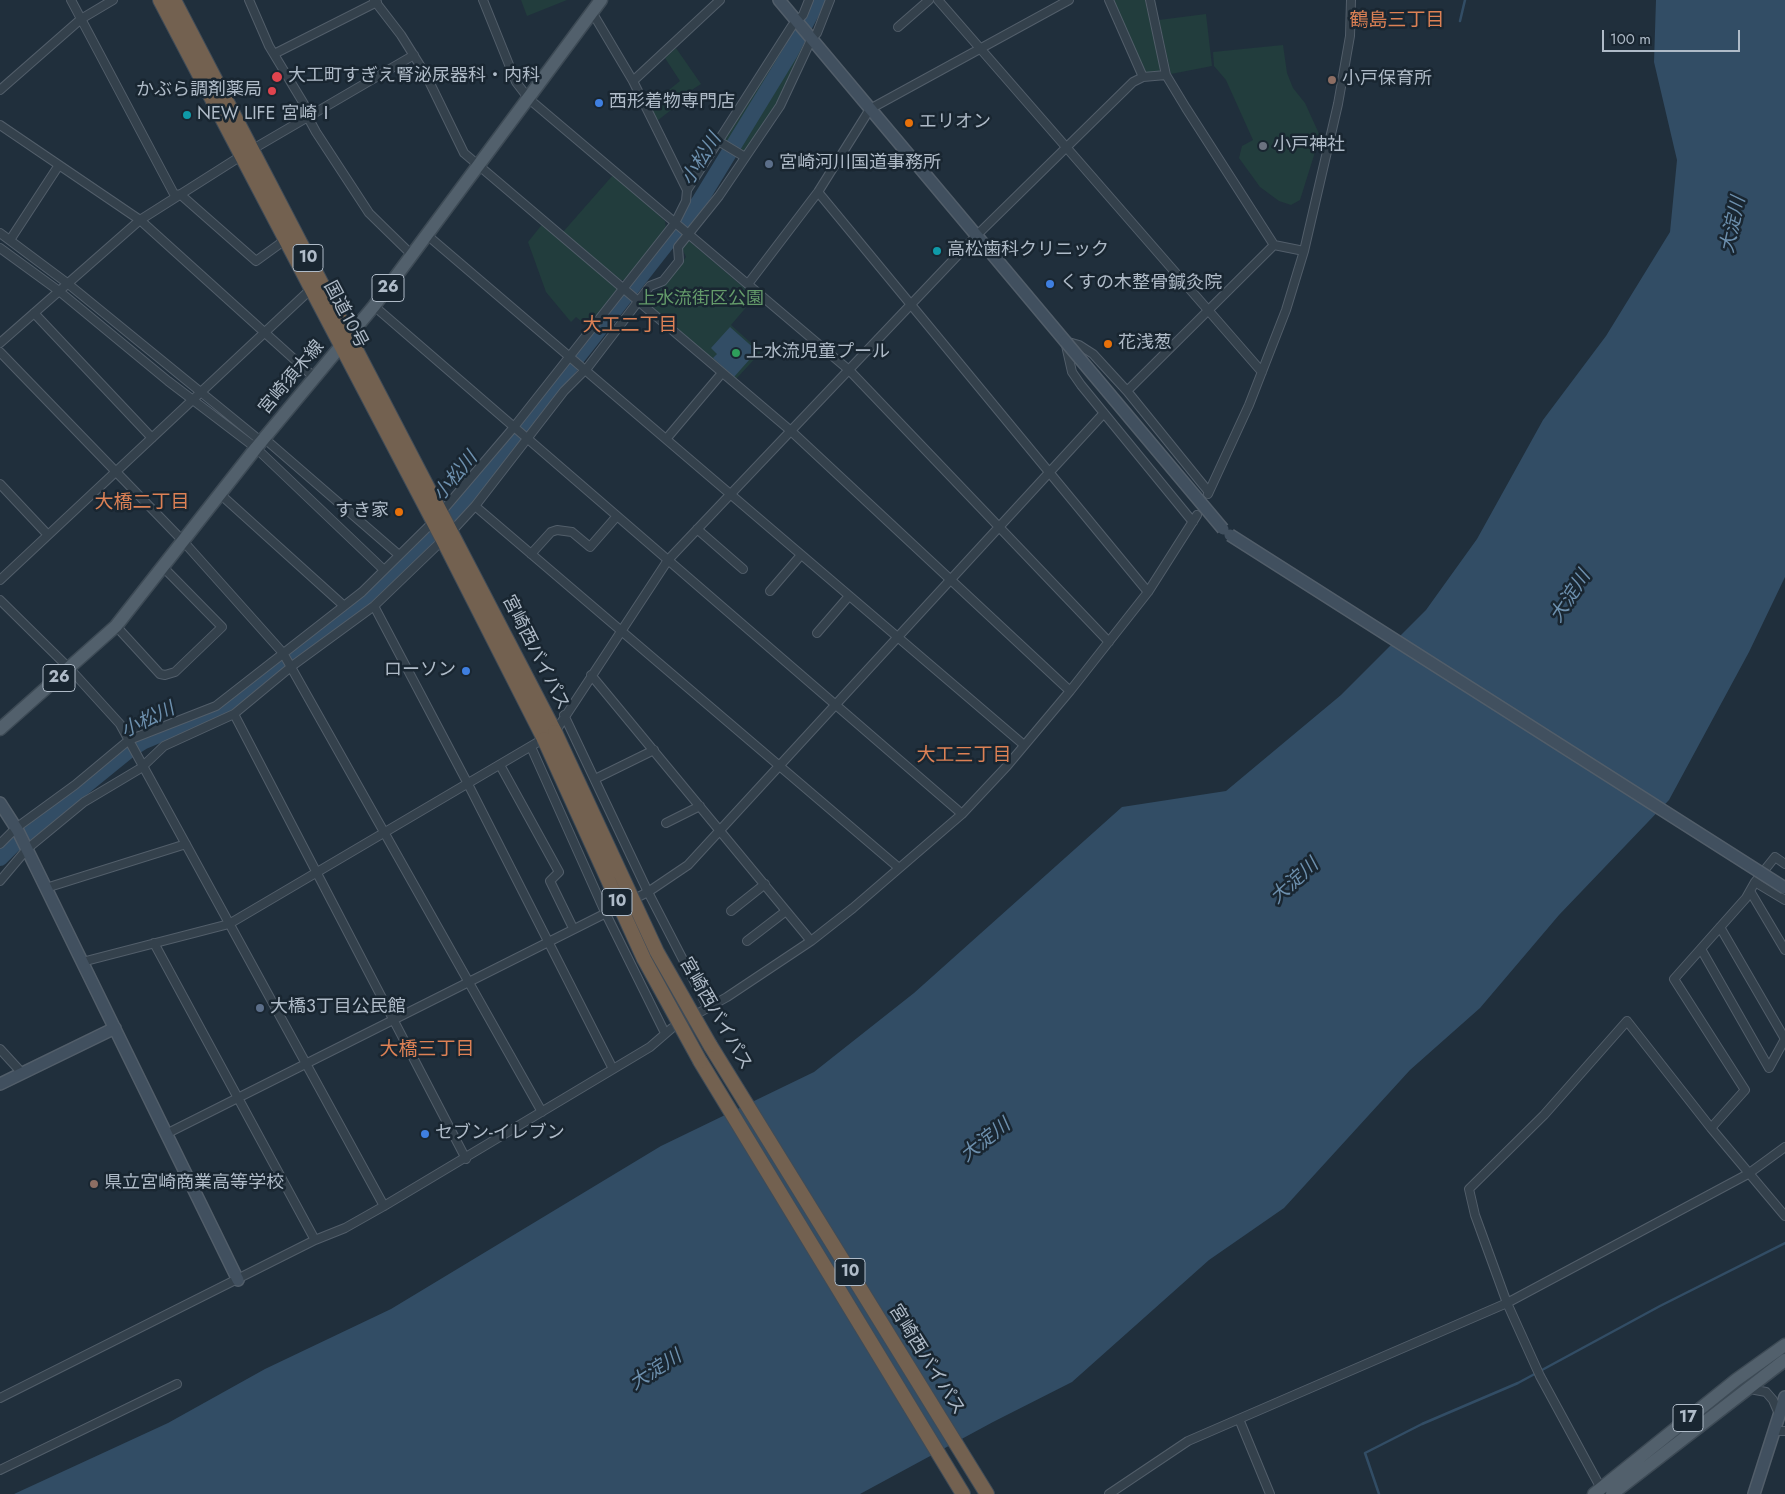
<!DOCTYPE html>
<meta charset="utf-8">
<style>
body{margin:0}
#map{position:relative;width:1785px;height:1494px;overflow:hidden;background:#202f3c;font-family:Jost,sans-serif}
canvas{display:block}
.scale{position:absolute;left:1602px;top:30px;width:138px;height:22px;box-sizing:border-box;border:2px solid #afbbc8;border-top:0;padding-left:6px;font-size:15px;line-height:18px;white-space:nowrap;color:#afbbc8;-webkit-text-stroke:4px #192631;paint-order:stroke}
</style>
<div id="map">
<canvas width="1785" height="1494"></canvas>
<div class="scale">100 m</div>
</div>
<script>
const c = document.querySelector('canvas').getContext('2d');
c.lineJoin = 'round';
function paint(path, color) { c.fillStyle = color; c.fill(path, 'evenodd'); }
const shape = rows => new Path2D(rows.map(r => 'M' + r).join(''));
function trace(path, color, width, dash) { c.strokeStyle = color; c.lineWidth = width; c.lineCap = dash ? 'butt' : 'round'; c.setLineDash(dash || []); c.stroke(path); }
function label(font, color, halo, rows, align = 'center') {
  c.font = font + ' Jost,"Noto Sans JP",sans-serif'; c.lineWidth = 5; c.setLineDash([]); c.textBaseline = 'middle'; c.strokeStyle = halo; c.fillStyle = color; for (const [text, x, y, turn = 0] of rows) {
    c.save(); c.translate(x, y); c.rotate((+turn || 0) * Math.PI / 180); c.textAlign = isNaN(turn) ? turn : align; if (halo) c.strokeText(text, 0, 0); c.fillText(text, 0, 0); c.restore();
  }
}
const green = shape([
 [521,0,567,0,527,16],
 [1113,0,1145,0,1161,68,1159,71,1145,73],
 [1206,14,1212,66,1171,74,1159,20],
 [792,33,804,49,779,105,745,154,723,140],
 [1283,45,1287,73,1293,88,1305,103,1320,136,1300,200,1291,205,1279,201,1260,187,1239,158,1242,146,1253,140,1226,80,1214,66,1213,52],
 [676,48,701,84,687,93,689,96,657,121,649,106,680,81,665,58],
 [613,175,665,221,666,228,625,280,621,280,563,232],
 [544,222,617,286,618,290,588,327,576,317,571,322,546,292,528,242],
 [689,241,755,297,731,325,761,352,736,379,644,300,645,296,660,290,686,257,681,246]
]);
const water = shape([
 [1656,0,1785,0,1785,577,1749,652,1669,800,1559,915,1480,1008,1410,1070,1284,1208,1209,1260,1072,1382,993,1422,860,1494,14,1494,168,1423,265,1369,391,1309,661,1146,814,1072,914,993,1122,807,1226,791,1341,695,1426,610,1477,539,1543,420,1606,336,1670,232,1677,160,1654,62],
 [730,327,757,351,734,377,713,358,717,354,711,348]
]);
const stream = shape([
 [1460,21,1465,0],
 [1379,1494,1365,1453,1422,1424,1518,1383,1660,1306,1785,1243]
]);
const river = shape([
 [0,858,16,842,128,751,144,741,218,710,347,615,419,549,460,507,699,202,790,53,818,0]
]);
const street = shape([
 [71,0,174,194,181,195,256,261,285,240],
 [249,0,269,46,310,114,310,121,316,132,369,213,412,255],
 [374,0,401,35,426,75,464,153,791,431,1070,691],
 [483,0,516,82,529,99,849,370,1109,642],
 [938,0,1262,372],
 [1109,0,1143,77],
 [1150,0,1166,75,1186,108,1274,245,1304,251],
 [592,12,633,81,687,190],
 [898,27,929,0],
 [274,54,377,2],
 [633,81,720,0],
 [0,90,81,19,113,0],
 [0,125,140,220,315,378],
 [720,142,745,157],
 [818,192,1148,592],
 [0,233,67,283,257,438,265,439,399,555],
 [427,235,1024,745],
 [10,240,59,165],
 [0,248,59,291,168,381,256,448,384,570],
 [748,284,818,192,870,109,1069,0],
 [374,306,962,814],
 [34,313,152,438],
 [0,343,140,220,241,156,414,55],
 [0,352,183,541,283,653,542,1112],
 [1127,391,1274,245],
 [667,438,722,373],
 [0,484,48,535],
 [220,494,343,605],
 [1208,494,1249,405,1286,310,1304,251,1338,104,1350,36,1351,0],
 [475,506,899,868],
 [1193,522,1081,385,1072,372,1065,341,1079,345,1093,354,1127,391,1208,491],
 [697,529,743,569],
 [531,554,551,532,557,530,572,532,590,547,617,516],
 [0,580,310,290],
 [770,591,801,555],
 [0,600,70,669,120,724,384,1206],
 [374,606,468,784,613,1069],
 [116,626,160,674,165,675,175,672,222,627,163,567],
 [817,633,849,596],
 [591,675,811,941],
 [234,714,466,1159],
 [564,715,648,892,708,1008],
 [531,747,605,912,665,1033],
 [500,765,559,872,550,881,573,928],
 [595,779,654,750],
 [666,823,700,806],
 [0,844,16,828,75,785,129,740,216,706,362,592,433,522,514,427,675,223,686,201,687,190,792,26,803,15,809,0],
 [0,881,27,849,84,802,141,768,164,746,234,714,292,666,374,606,451,532,475,506,564,391,588,367,650,286,663,281,679,261,678,247,719,196,780,106,811,40,817,33,830,0],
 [1755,882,1785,900],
 [46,888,186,844],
 [1750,891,1785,950],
 [731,911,765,884],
 [1720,927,1785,1039],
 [747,941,786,911],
 [154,943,315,1240],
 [1701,949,1769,1068,1785,1039],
 [82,962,229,924,555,732,668,560,976,236,1133,82,1143,77,1166,75],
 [0,1049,22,1073],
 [1711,1128,1745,1090,1674,979,1746,898,1755,882,1775,857,1785,864],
 [168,1133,648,892,688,865,1104,413],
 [1750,1389,1766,1392,1773,1400,1779,1414],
 [0,1398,315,1240,345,1228,384,1206,650,1047,672,1028,727,997,811,941,853,908,962,814,1007,766,1070,691,1148,592,1197,515],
 [1239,1419,1270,1494],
 [1776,1431,1785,1431],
 [0,1470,177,1384],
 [1603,1492,1540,1376,1507,1303,1475,1215,1469,1189,1544,1115,1627,1021,1711,1128,1785,1216],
 [1109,1494,1188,1441,1507,1303,1748,1174,1785,1147]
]);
const secondary = shape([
 [779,0,1065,341],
 [0,803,18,831,238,1280],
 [0,1084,115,1028],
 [1754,1494,1785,1397]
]);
const primary = shape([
 [0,729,116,626,256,448,374,306,601,0],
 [1594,1494,1736,1380,1785,1345],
 [1612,1494,1785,1360]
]);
const highway = shape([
 [160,0,443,540,544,739],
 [174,0,555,732],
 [710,1045,987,1494],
 [700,1061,963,1494]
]);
const secondaryBridge = shape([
 [1065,341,1223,529],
 [1230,535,1785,888]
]);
const highwayBridge = shape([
 [555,732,657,952,710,1045],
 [544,739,644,959,700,1061]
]);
const markers = [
 [277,77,6,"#e0444e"],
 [1332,80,5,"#8d6e63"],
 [272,91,5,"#e0444e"],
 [599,103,5,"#3f7fe0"],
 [187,115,5,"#0f9aa8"],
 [909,123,5,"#e8710a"],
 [1263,146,5,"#6b7280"],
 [769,164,5,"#5c6f8a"],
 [937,251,5,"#0f9aa8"],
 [1050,284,5,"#3f7fe0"],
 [1108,344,5,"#e8710a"],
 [736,353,5,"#2e9e5b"],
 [399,512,5,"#e8710a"],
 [466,671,5,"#3f7fe0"],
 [260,1008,5,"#5c6f8a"],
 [425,1134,5,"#3f7fe0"],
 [94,1184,5,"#8d6e63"]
];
const shields = [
 [308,258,30],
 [388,288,32],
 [59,678,32],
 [617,902,30],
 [850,1272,30],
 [1688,1418,30]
];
const shieldNames = [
 ["10",308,258],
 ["26",388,288],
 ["26",59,678],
 ["10",617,902],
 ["10",850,1272],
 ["17",1688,1418]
];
const poiNames = [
 ["大工町すぎえ腎泌尿器科・内科",288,77],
 ["小戸保育所",1342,80],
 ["かぶら調剤薬局",262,91,"right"],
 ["西形着物専門店",609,103],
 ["NEW LIFE 宮崎Ⅰ",197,115],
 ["エリオン",919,123],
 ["小戸神社",1273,146],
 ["宮崎河川国道事務所",779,164],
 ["高松歯科クリニック",947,251],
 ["くすの木整骨鍼灸院",1060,284],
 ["花浅葱",1118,344],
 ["上水流児童プール",746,353],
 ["すき家",389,512,"right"],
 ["ローソン",456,671,"right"],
 ["大橋3丁目公民館",270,1008],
 ["セブン-イレブン",435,1134],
 ["県立宮崎商業高等学校",104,1184]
];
const parkNames = [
 ["上水流街区公園",701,300]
];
const streetNames = [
 ["国道10号",345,315,62],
 ["宮崎須木線",292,378,-50],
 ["宮崎西バイパス",535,653,63],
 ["宮崎西バイパス",715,1014,60],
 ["宮崎西バイパス",926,1360,58]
];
const neighbourhoodNames = [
 ["鶴島三丁目",1397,21],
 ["大工二丁目",630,326],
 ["大橋二丁目",142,503],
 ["大工三丁目",964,756],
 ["大橋三丁目",427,1050]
];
const waterNames = [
 ["小松川",702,160,-58],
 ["大淀川",1734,225,-78],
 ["小松川",456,477,-50],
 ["大淀川",1571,597,-57],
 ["小松川",148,721,-26],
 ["大淀川",1295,882,-42],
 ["大淀川",986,1141,-38],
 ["大淀川",656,1371,-33]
];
paint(green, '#223d3d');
paint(water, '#324d65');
trace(stream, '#324d65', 2.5);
trace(river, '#324d65', 16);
trace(street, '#525e6a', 10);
trace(secondary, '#525e6a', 14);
trace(primary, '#3d4a55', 15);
trace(highway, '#3f4b57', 16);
trace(street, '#34414c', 8);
trace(secondary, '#41505f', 11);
trace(primary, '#52606c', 12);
trace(highway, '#736150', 14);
trace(secondaryBridge, '#525e6a', 14, []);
trace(highwayBridge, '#3f4b57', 16, []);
trace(secondaryBridge, '#41505f', 11);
trace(highwayBridge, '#736150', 14);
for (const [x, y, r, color] of markers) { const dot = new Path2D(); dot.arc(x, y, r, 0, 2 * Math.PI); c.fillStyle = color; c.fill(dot); trace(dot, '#192631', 2); }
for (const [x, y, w] of shields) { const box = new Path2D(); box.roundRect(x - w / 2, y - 13.5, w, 27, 4); c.fillStyle = '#192631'; c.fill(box); trace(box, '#afbbc8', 1); }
label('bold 16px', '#afbbc8', null, shieldNames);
label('18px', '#afbbc8', '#192631', poiNames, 'left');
label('18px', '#649b6a', '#192631', parkNames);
label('18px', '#afbbc8', '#192631', streetNames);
label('19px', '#dd8155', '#192631', neighbourhoodNames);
label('italic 19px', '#6d90ae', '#192631', waterNames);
</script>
